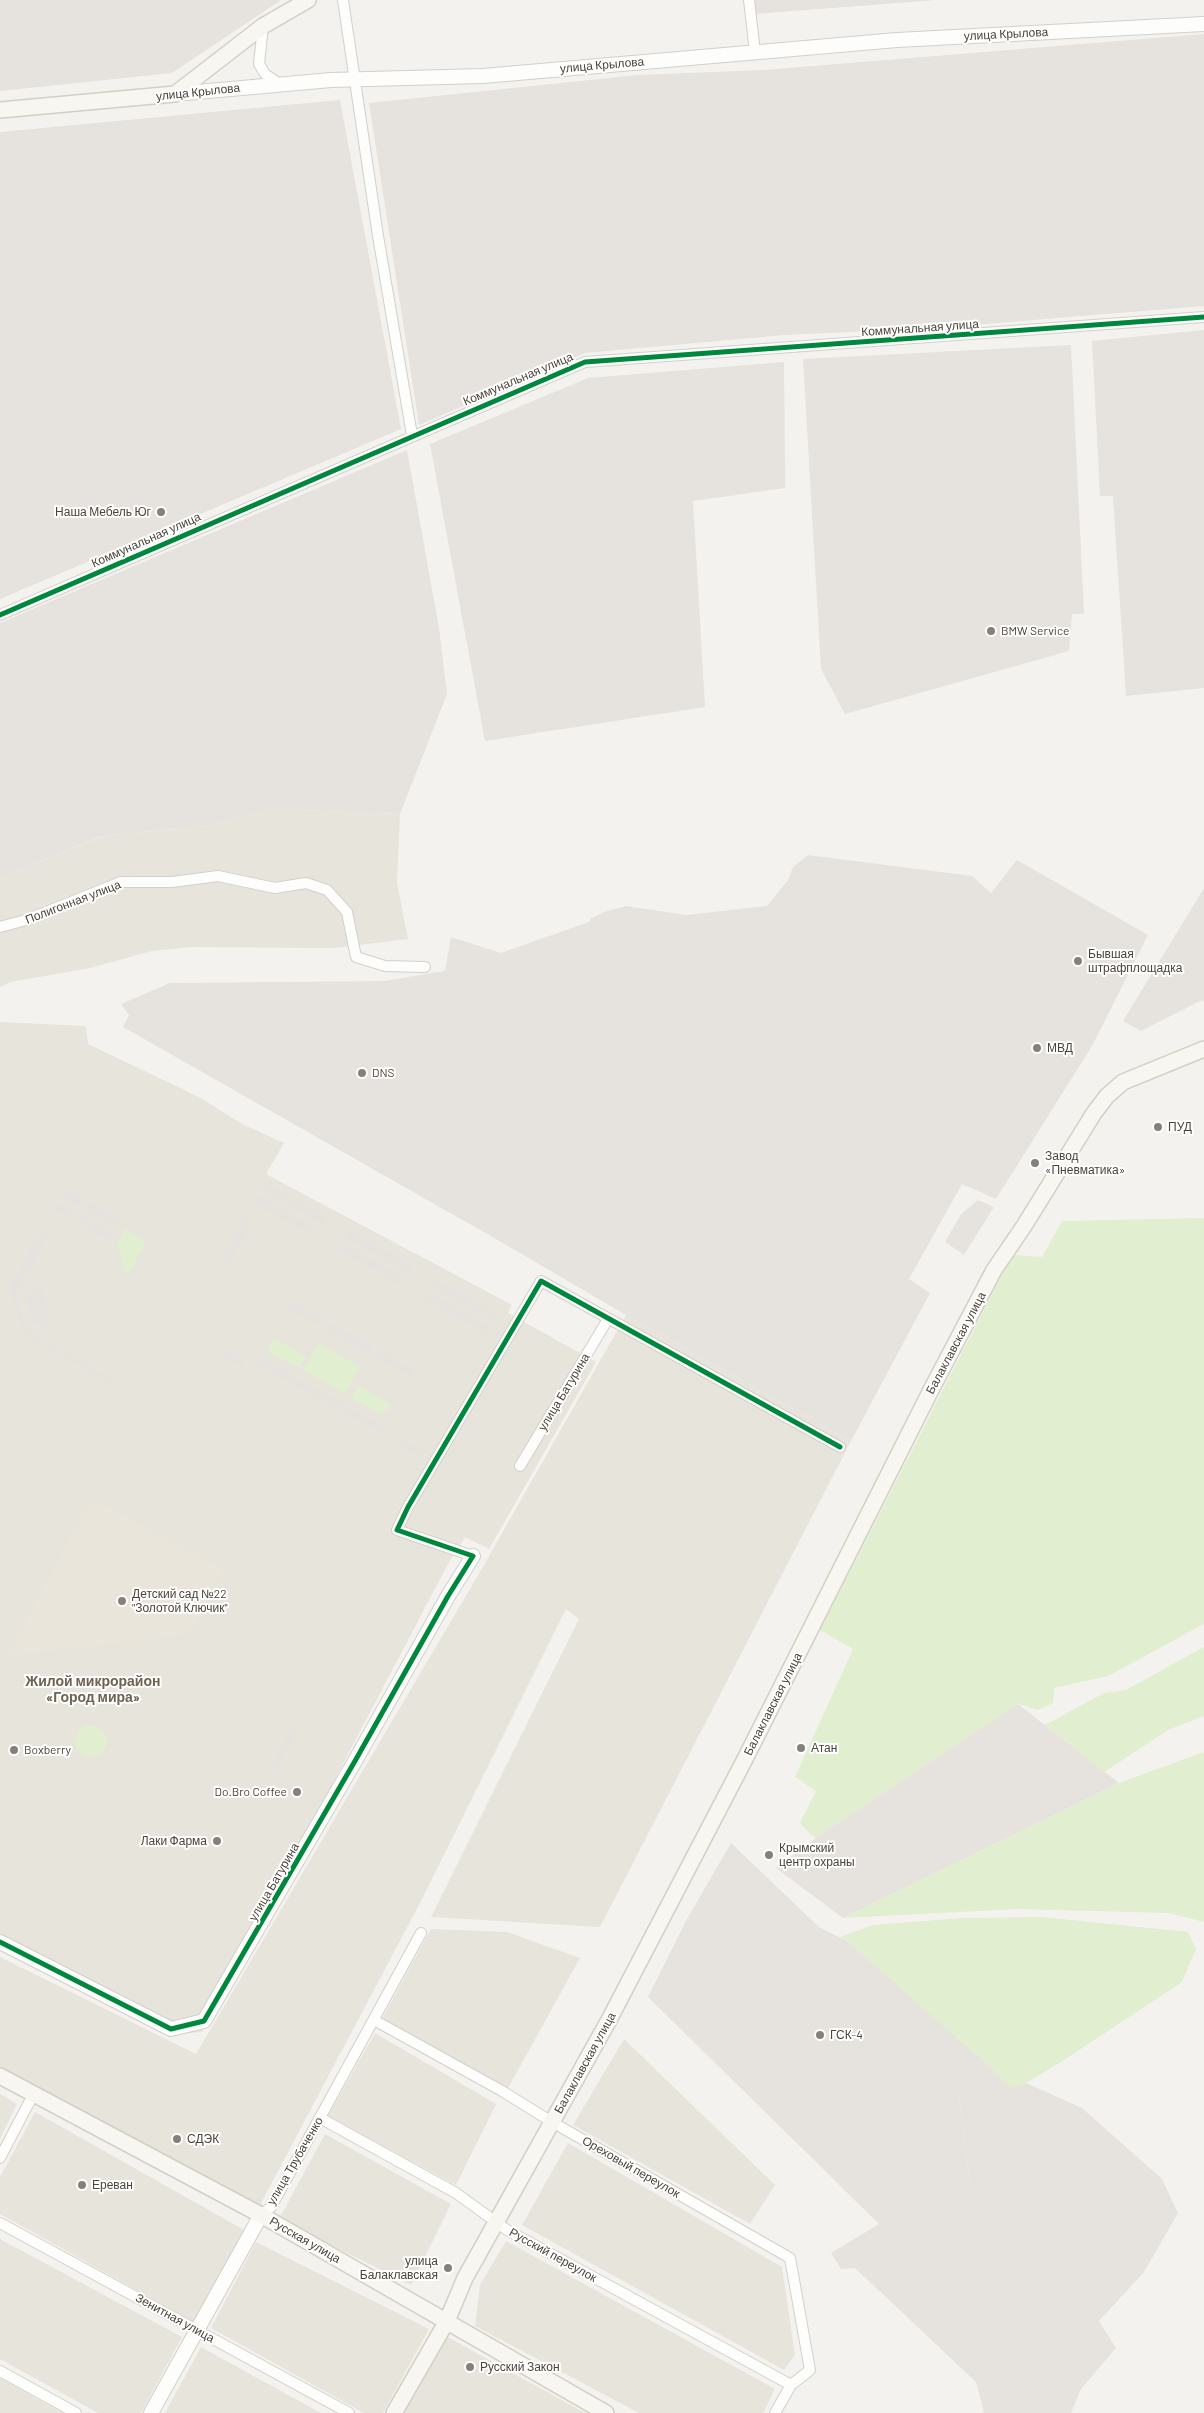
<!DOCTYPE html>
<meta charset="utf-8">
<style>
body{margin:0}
canvas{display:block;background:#f4f2ee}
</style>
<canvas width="1204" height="2413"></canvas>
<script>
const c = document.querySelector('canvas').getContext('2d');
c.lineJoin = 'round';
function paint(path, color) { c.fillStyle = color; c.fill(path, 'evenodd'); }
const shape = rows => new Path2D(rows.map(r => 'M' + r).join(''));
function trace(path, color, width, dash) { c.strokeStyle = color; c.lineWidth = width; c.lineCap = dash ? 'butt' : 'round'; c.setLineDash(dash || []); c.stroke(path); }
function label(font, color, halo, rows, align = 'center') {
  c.font = font + ' Barlow,sans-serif'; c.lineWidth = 4; c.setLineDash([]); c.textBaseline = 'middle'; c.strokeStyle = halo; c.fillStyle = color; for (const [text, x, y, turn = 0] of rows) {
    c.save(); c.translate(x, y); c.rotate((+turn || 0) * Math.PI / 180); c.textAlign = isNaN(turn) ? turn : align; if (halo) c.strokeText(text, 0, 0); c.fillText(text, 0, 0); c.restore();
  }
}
const residential = shape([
 [274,809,400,814,397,883,408,939,335,948,192,947,152,951,90,968,11,982,0,987,0,878,102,836,207,826],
 [0,1022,86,1026,88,1044,201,1098,242,1124,284,1143,266,1174,512,1305,508,1313,596,1362,489,1549,465,1537,448,1564,202,2032,180,2034,77,1975,0,1935],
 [626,1315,851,1441,600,1927,431,1917,579,1619,566,1609,420,1903,258,2209,0,2066,0,1957,196,2054,484,1565],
 [431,1929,507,1932,580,1958,507,2090,382,2019],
 [375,2033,496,2104,456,2185,328,2116],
 [624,2039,775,2185,750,2224,573,2125],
 [0,2094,17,2104,0,2139],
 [35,2112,246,2231,194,2322,0,2214,0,2177],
 [325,2134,451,2204,411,2285,279,2219],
 [568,2143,782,2267,795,2355,784,2370,522,2225],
 [0,2239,182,2337,141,2413,98,2413,0,2359],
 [506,2241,775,2389,763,2413,639,2413,475,2326,480,2285],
 [256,2242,429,2329,383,2413,364,2413,211,2328],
 [444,2335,585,2413,402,2413],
 [201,2347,321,2413,165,2413],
 [0,2378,62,2413,0,2413]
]);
const industrial = shape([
 [0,0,281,0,172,73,0,91],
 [752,0,937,0,754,14],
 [1204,34,1204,306,936,328,785,335,585,353,419,425,369,103,638,75,764,70],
 [340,100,401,429,0,599,0,132],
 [1204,330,1204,688,1126,696,1113,496,1100,496,1092,341],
 [1071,345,1084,614,1072,614,1069,651,845,714,821,669,803,359],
 [784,362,785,488,693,501,705,707,485,741,430,444,588,378],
 [407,450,439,628,447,694,400,814,274,809,207,826,101,836,0,878,0,623],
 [808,855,972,876,991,893,1017,860,1148,935,1092,1046,996,1199,962,1184,909,1279,930,1293,851,1441,626,1315,496,1239,123,1027,129,1015,121,1004,170,983,385,981,445,971,451,937,501,953,589,922,591,918,607,911,626,906,686,915,767,906,788,880,793,867],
 [1018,1704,1119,1783,843,1918,776,1868,836,1823],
 [995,2072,1011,2088,1026,2083,1082,2108,1162,2179,1178,2213,1144,2272,1099,2321,1116,2348,1081,2389,1071,2413,984,2413,976,2382,855,2268,841,2269,831,2253,879,2224,971,2189,959,2097,967,2091,980,2088]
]);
const education = shape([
 [91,1498,223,1569,191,1634,7,1656]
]);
const green = shape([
 [1204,1218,1204,1624,1108,1676,1054,1688,1053,1703,1038,1710,1018,1704,816,1838,811,1835,800,1823,816,1791,795,1777,853,1649,820,1630,1012,1255,1042,1257,1062,1221],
 [126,1229,146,1242,129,1273,125,1273,117,1243],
 [274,1338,306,1356,299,1368,270,1353,269,1347],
 [319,1343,360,1367,345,1394,303,1370],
 [358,1385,391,1404,386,1412,380,1414,351,1398],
 [1204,1647,1204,1716,1168,1730,1104,1772,1045,1725,1104,1693,1126,1690],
 '75 1741a16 16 0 1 1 32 0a16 16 0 1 1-32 0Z',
 [1204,1752,1204,1922,1169,1913,1017,1909,843,1918,1119,1783],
 [1042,1917,1188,1932,1196,1949,1182,1982,1064,2060,1026,2083,1011,2088,847,1941,840,1937,873,1925,963,1918]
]);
const parking = shape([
 [1204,888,1204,1002,1202,1000,1141,1031,1123,1021],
 [263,1181,326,1217,323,1224,259,1188],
 [67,1189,83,1199,79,1206,63,1196],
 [256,1195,319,1231,316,1238,252,1202],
 [978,1200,994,1207,964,1255,945,1242,961,1214],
 [89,1202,121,1221,117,1228,85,1209],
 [59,1203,76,1212,72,1219,55,1210],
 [81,1215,114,1234,110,1241,77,1222],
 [244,1217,252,1222,228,1266,221,1261],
 [42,1230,49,1234,16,1293,25,1329,112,1379,110,1383,22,1332,10,1287],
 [349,1230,412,1266,409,1273,345,1237],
 [342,1243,405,1279,402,1286,338,1250],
 [436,1280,499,1316,496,1322,432,1286],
 [40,1284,51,1326,42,1328,41,1323,33,1325,25,1295,33,1293,31,1287],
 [428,1292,491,1328,488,1335,424,1299],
 [290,1300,326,1319,322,1326,286,1308],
 [330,1323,374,1348,371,1354,326,1330],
 [221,1349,245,1362,242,1367,218,1354],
 [378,1350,415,1371,412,1377,374,1357],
 [259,1357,295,1376,292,1383,255,1364],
 [298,1379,343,1403,340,1410,295,1386],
 [346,1406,384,1426,381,1432,343,1413],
 [403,1439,424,1451,421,1457,399,1445],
 [291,1730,296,1733,273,1774,268,1771],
 [731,1843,819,1927,847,1941,995,2072,980,2088,967,2091,959,2097,971,2189,879,2224,648,1997,687,1919]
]);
const minor = shape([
 [343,0,378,236,412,435],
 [749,0,755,52],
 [263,26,259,64,265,74,278,83],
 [0,615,585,362,1204,317],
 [0,927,26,920,121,882,172,882,218,876,275,888,306,883,327,890,347,912,356,957,385,966,425,967],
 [520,1466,608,1319],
 [473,1556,397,1530,408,1507,541,1281,840,1447],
 [374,2020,502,2091,552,2122,790,2258,810,2370,791,2385,775,2413],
 [320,2118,456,2193,507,2230,791,2385],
 [0,2158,33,2095],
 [261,2215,271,2207,421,1933],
 [0,2223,349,2413],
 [0,2371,76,2413]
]);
const tertiary = shape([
 [175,94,331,80,483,76,897,40,1204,24],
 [0,1942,171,2029,204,2021,355,1761,448,1596,473,1556],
 [151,2413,261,2215]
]);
const secondary = shape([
 [0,110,175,94,263,26,308,0],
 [0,2076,261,2215,606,2413],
 [394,2413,447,2321,465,2278,609,2020,745,1759,931,1390,994,1270,1024,1226,1094,1113,1107,1096,1123,1082,1204,1049]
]);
const cycleway = shape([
 [0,615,585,362,1204,317],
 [0,1942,171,2029,204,2021,355,1761,448,1596,473,1556,397,1530,408,1507,541,1281,840,1447]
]);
const markers = [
 [161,512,5,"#868178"],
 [991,631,5,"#868178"],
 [1078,961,5,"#868178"],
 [1037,1048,5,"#868178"],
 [362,1073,5,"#868178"],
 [1158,1127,5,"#868178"],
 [1035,1163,5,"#868178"],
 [122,1601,5,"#868178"],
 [801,1748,5,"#868178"],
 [14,1750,5,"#868178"],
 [297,1792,5,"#868178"],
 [217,1841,5,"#868178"],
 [769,1855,5,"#868178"],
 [820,2035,5,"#868178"],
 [177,2139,5,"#868178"],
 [82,2185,5,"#868178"],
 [448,2268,5,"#868178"],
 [470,2367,5,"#868178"]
];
const streetNames = [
 ["улица Крылова",1006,34,-3],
 ["улица Крылова",602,65,-5],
 ["улица Крылова",198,92,-6],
 ["Коммунальная улица",920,328,-4],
 ["Коммунальная улица",518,379,-23],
 ["Коммунальная улица",146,540,-24],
 ["Полигонная улица",73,902,-21],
 ["Балаклавская улица",956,1343,-62],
 ["улица Батурина",564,1392,-59],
 ["Балаклавская улица",773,1704,-63],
 ["улица Батурина",274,1882,-60],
 ["Балаклавская улица",585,2063,-61],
 ["улица Трубаченко",295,2161,-60],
 ["Ореховый переулок",631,2167,30],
 ["Русская улица",305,2240,30],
 ["Русский переулок",553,2255,29],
 ["Зенитная улица",175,2318,29]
];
const poiNames = [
 ["Наша Мебель Юг",151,512,"right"],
 ["BMW Service",1001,631],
 ["Бывшая",1088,954],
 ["штрафплощадка",1088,968],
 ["МВД",1047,1048],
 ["DNS",372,1073],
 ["ПУД",1168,1127],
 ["Завод",1045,1156],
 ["«Пневматика»",1045,1170],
 ["Детский сад №22",132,1594],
 ["\"Золотой Ключик\"",132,1608],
 ["Атан",811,1748],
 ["Boxberry",24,1750],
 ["Do.Bro Coffee",287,1792,"right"],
 ["Лаки Фарма",207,1841,"right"],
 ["Крымский",779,1848],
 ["центр охраны",779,1862],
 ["ГСК-4",830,2035],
 ["СДЭК",187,2139],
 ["Ереван",92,2185],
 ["улица",438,2261,"right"],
 ["Балаклавская",438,2275,"right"],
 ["Русский Закон",480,2367]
];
const neighbourhoodNames = [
 ["Жилой микрорайон",93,1681],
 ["«Город мира»",93,1697]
];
paint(residential, '#e7e4dc');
paint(industrial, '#e6e2de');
paint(education, '#eae5da');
paint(green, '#e1eecf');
paint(parking, '#e6e3df');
trace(minor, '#d2d0cb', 12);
trace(tertiary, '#d2d0cb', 16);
trace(secondary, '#d3cfc5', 18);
trace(minor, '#fdfdfc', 10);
trace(tertiary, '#fdfdfc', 14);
trace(secondary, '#f7f6f1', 15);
trace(cycleway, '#00873e', 5);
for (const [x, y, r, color] of markers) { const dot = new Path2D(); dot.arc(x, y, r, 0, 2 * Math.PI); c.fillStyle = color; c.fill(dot); trace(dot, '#fff', 2); }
label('12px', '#4b4439', '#fff', streetNames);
label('12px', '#4b4439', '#fff', poiNames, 'left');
label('bold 14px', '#6e6250', '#fff', neighbourhoodNames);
</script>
